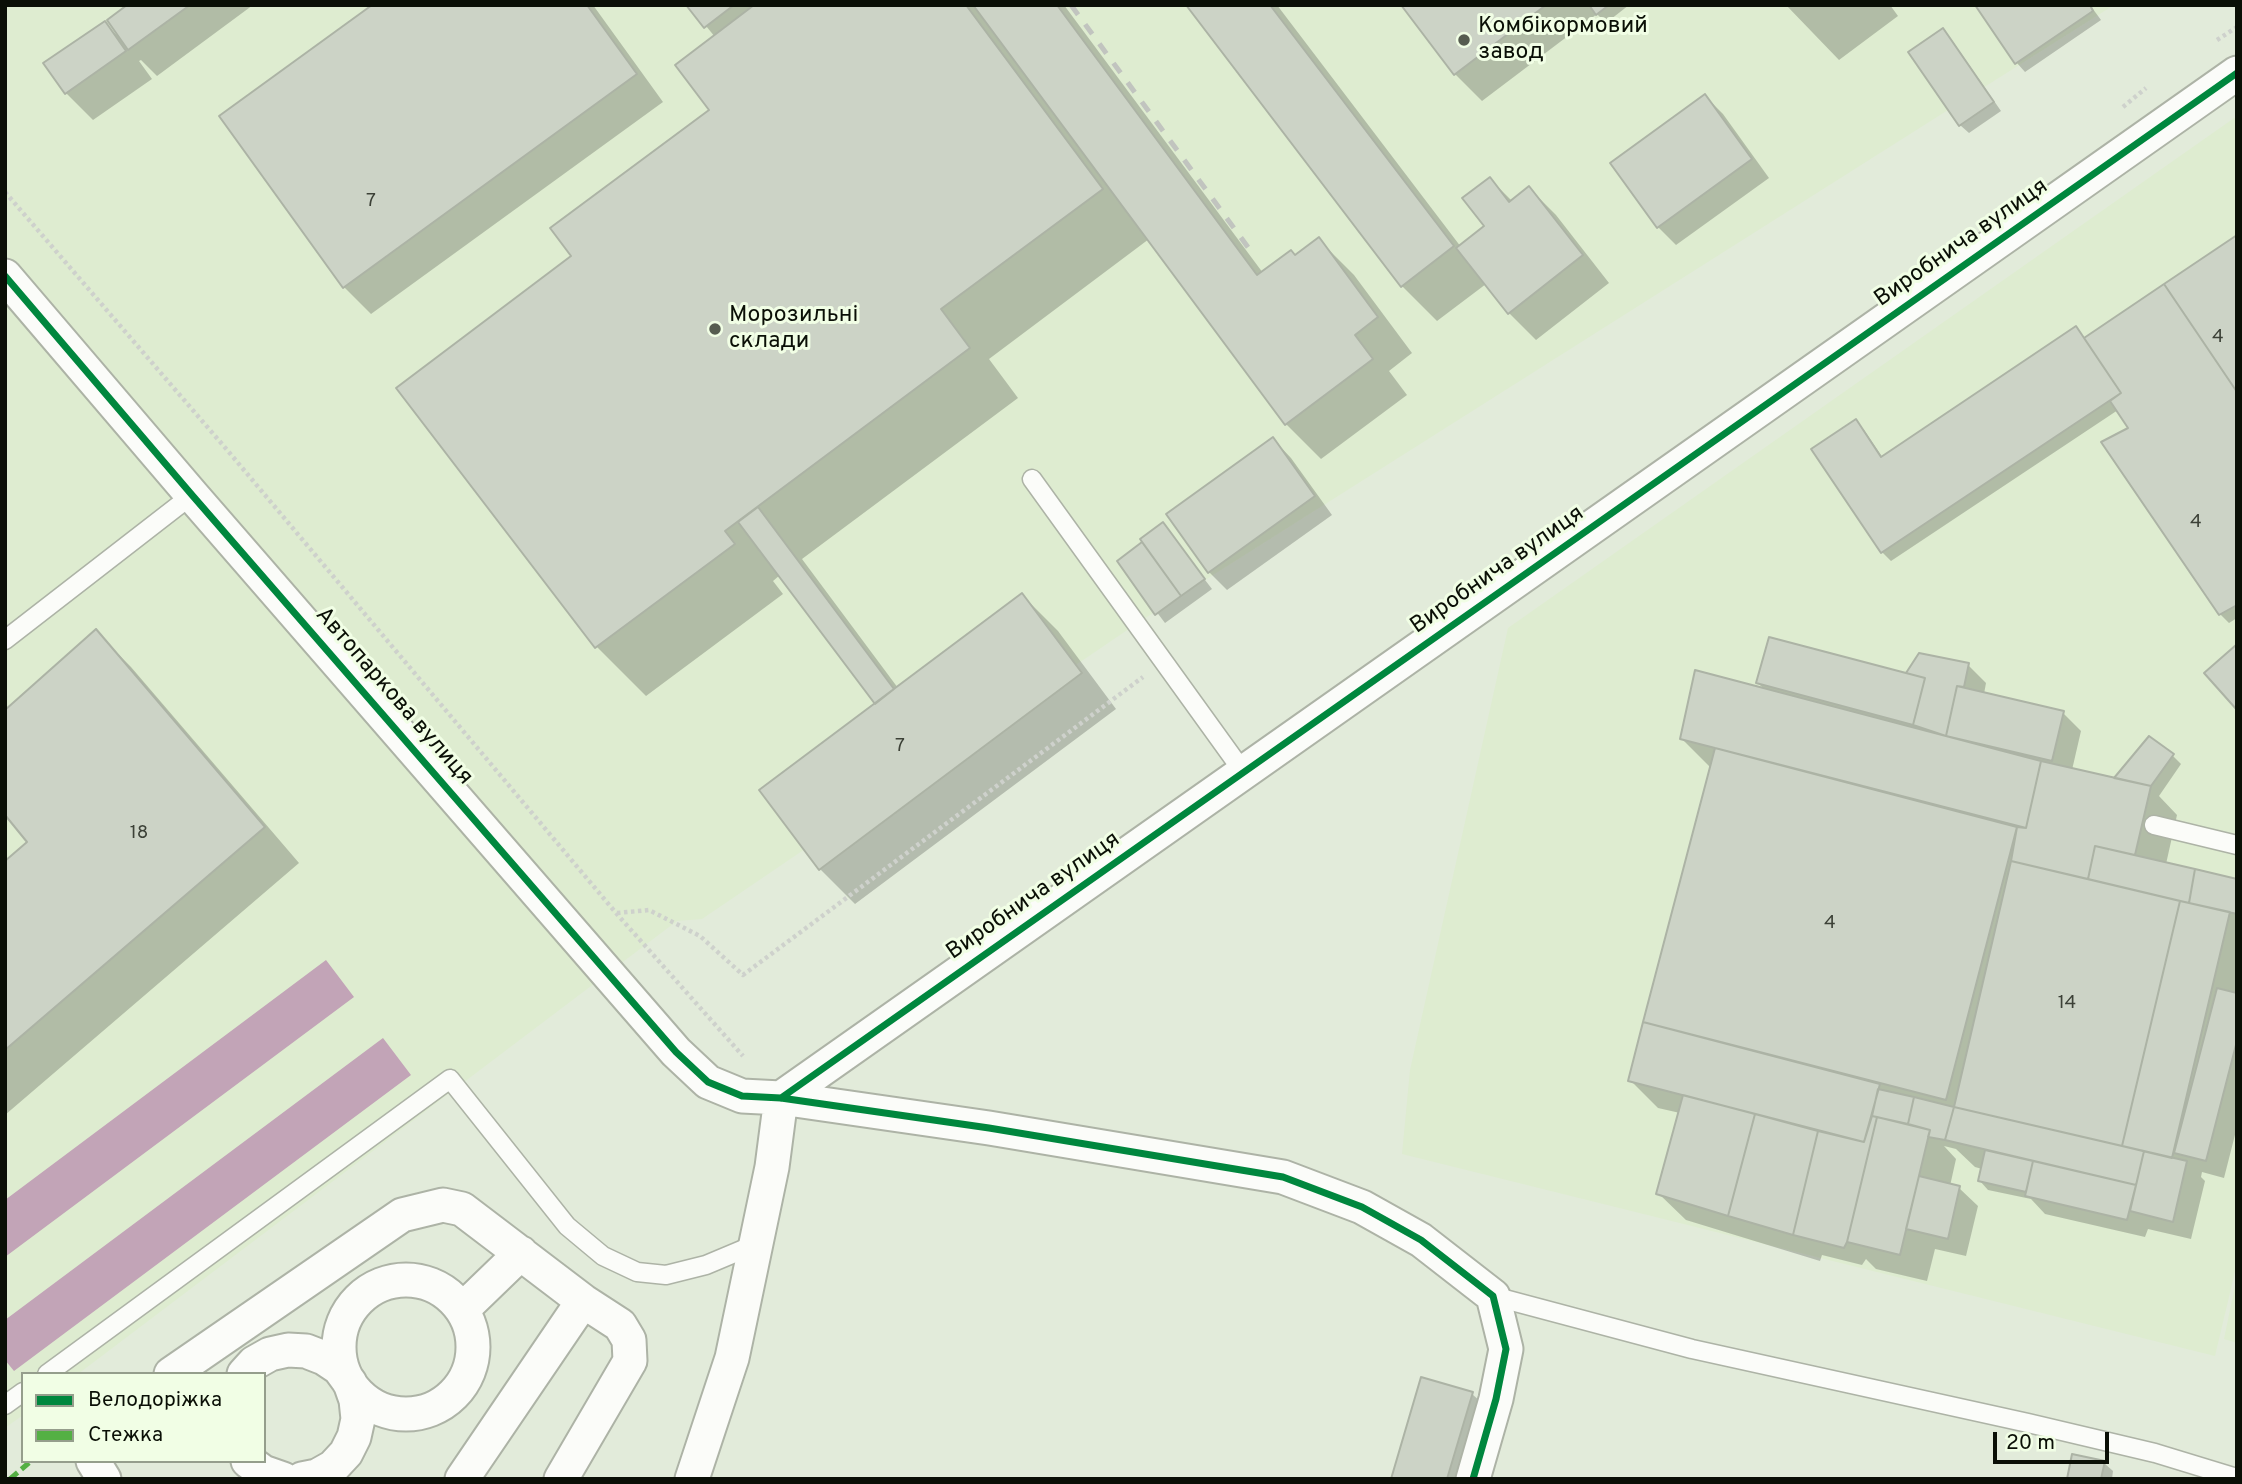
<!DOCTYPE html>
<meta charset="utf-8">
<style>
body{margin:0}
#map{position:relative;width:2242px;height:1484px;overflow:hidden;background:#e2ebda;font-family:Overpass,sans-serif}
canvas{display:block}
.frame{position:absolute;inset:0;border:7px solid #0a0f06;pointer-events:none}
.legend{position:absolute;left:21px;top:1372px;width:245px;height:91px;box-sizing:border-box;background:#f1fee5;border:2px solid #959e8c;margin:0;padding:9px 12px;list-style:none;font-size:21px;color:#0a0f06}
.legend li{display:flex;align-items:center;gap:14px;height:35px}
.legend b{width:35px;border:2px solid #959e8c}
.scale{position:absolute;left:1993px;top:1432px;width:116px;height:32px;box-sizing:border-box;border:4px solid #0a0f06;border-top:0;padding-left:9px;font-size:21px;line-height:24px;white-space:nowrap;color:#0a0f06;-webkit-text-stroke:5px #f1fee5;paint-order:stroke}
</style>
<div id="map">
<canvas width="2242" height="1484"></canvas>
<div class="frame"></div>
<ul class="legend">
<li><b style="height:9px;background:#00873e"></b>Велодоріжка</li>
<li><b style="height:9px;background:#54b044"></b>Стежка</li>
</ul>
<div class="scale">20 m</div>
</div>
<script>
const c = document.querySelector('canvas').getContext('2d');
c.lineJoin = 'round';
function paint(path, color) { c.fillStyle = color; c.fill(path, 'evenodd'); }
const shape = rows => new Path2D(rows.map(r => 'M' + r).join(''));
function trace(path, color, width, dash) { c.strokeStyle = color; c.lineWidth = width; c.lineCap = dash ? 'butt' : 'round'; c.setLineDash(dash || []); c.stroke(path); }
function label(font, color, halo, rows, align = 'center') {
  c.font = font + ' Overpass,sans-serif'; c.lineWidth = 6; c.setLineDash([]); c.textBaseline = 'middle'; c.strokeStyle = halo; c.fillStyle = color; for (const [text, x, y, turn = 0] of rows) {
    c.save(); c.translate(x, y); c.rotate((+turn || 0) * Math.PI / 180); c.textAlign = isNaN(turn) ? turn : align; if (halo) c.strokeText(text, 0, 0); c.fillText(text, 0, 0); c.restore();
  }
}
const built = shape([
 [5,5,2114,5,1142,620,702,919,677,921,78,1374,23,1374,23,1415,5,1428],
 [2237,116,2237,1263,2215,1356,1402,1154,1410,1070,1508,628],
 [2237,1276,2237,1343,2224,1339]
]);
const water = shape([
 [326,960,354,997,5,1257,5,1200],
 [383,1038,411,1075,14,1371,5,1360,5,1320]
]);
const shadow = shape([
 [130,5,253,5,157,76,141,60,139,61,152,79,93,120,66,93,104,23,119,37,120,36],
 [375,5,593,5,663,102,371,314,344,287],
 [689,5,1064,5,1263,273,1295,256,1318,239,1354,275,1412,353,1389,371,1407,395,1321,459,1286,424,1149,239,989,359,1018,398,802,559,898,688,1022,595,1058,631,1116,709,855,904,820,869,877,704,780,575,773,581,783,594,646,696,597,647,398,388,574,256,711,110,715,37],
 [1188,5,1277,5,1461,247,1487,226,1490,179,1512,201,1529,188,1556,215,1609,283,1536,340,1509,313,1486,284,1437,321,1402,286],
 [1403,5,1629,5,1606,23,1597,14,1482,101,1455,74],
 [1786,5,1890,5,1898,16,1839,60],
 [1977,5,2090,5,2101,20,2025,72,2017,63],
 [1942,30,1951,39,2001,111,1969,133,1960,125],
 [1705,96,1723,114,1769,178,1676,245,1658,227],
 [2237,237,2237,618,2229,623,2220,614,2131,428,2118,410,1891,561,1882,552,1855,421,1864,430,1883,458,2076,329,2086,339],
 [1273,439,1291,458,1332,515,1227,590,1209,572],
 [1162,524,1212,589,1165,623,1119,562,1144,543],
 [96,632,131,667,299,863,5,1115,5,864,30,842],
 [1920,655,1968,665,1986,683,1984,694,2063,713,2081,731,2072,770,2115,780,2173,756,2181,764,2159,796,2177,815,2166,864,2237,881,2237,1127,2224,1178,2202,1172,2201,1177,2205,1181,2191,1239,2148,1229,2145,1237,2045,1214,2031,1199,1988,1190,1980,1181,1982,1169,1975,1167,1956,1149,1944,1146,1956,1159,1950,1186,1959,1188,1978,1206,1966,1256,1935,1249,1927,1281,1876,1269,1866,1259,1862,1265,1822,1255,1820,1261,1686,1220,1658,1193,1680,1113,1658,1108,1630,1080,1712,769,1682,739,1766,691,1758,683,1907,675],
 [1472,1394,1481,1402,1458,1479,1393,1479],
 [2104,1463,2113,1471,2112,1479,2069,1479]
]);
const building = shape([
 [127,5,190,5,128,50,107,20,127,5],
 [372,5,587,5,637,74,343,288,219,116,372,5],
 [686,5,734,5,704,28,686,5],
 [754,5,966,5,1103,189,941,309,970,348,725,531,735,544,595,648,396,388,571,256,550,228,709,110,675,65,754,5],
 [973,5,1057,5,1257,275,1291,250,1295,255,1319,237,1378,317,1355,335,1373,359,1285,425,973,5],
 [1186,5,1270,5,1454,246,1401,287,1186,5],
 [1401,5,1546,5,1454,75,1401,5],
 [1589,5,1609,5,1596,15,1589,5],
 [1975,5,2090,5,2093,11,2015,64,1975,5],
 [105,21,126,51,65,94,43,63,105,21],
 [1943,28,1994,102,1959,126,1908,52,1943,28],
 [1705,94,1752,159,1657,228,1610,163,1705,94],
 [1490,177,1509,202,1529,186,1583,255,1508,314,1456,248,1484,226,1462,198,1490,177],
 [2237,235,2237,392,2164,284,2237,235],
 [2164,284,2237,392,2237,605,2219,615,2101,442,2128,428,2110,401,2121,393,2084,338,2164,284],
 [2076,326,2121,393,1881,553,1811,449,1856,419,1881,457,2076,326],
 [1273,437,1315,496,1208,573,1166,514,1273,437],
 [758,507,894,689,875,704,738,522,758,507],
 [1163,522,1205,579,1181,596,1140,539,1163,522],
 [1142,542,1181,596,1155,615,1117,561,1142,542],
 [1022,593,1082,673,819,870,759,790,1022,593],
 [96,629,265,827,5,1050,5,861,27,842,5,815,5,710,96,629],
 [1769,637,1925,678,1913,725,1756,683,1769,637],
 [2236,645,2237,645,2237,710,2204,673,2236,645],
 [1919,653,1969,663,1964,687,1957,686,1946,736,1913,725,1925,678,1906,673,1919,653],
 [1695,670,2041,761,2026,828,1680,739,1695,670],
 [1957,686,2064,711,2052,761,1946,736,1957,686],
 [2149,736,2174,754,2151,786,2114,778,2149,736],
 [1715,748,2017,827,1946,1100,1643,1022,1715,748],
 [2041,761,2151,786,2135,855,2095,846,2088,879,2011,861,2017,827,2026,828,2041,761],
 [2095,846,2195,869,2189,903,2088,879,2095,846],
 [2011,861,2180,901,2122,1146,1954,1107,2011,861],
 [2195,869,2237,879,2237,914,2189,903,2195,869],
 [2180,901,2230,912,2172,1158,2122,1146,2180,901],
 [2217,988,2237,993,2237,1041,2206,1161,2174,1153,2217,988],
 [1643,1022,1880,1084,1864,1142,1628,1081,1643,1022],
 [1878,1089,1914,1097,1908,1124,1872,1116,1878,1089],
 [1683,1095,1755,1114,1728,1216,1656,1194,1683,1095],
 [1914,1097,1954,1107,1945,1140,1928,1137,1930,1130,1908,1124,1914,1097],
 [1954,1107,2144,1151,2136,1185,1945,1140,1954,1107],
 [1755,1114,1818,1131,1793,1235,1728,1216,1755,1114],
 [1872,1116,1877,1117,1847,1242,1844,1248,1793,1235,1818,1131,1864,1142,1872,1116],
 [1877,1117,1930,1130,1900,1255,1847,1242,1877,1117],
 [1985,1150,2033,1161,2026,1192,1978,1181,1985,1150],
 [2144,1151,2187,1161,2173,1222,2130,1211,2144,1151],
 [2033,1161,2136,1185,2127,1220,2025,1196,2033,1161],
 [1919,1176,1960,1186,1948,1239,1906,1229,1919,1176],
 [1421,1377,1473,1392,1447,1479,1391,1479,1421,1377],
 [2072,1454,2105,1461,2101,1479,2067,1479,2072,1454]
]);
const path = shape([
 [2217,40,2237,27],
 [2123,107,2146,88],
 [5,192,228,451,616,913,743,1056],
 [617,913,649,910,700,936,743,975,1143,677]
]);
const lane = shape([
 [1032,479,1244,773],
 [5,640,192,495],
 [2154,825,2237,845],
 [1493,1296,1692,1349,2028,1423,2155,1453,2237,1478],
 [47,1374,450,1079,567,1226,603,1256,637,1272,666,1275,706,1265,756,1244],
 [5,1405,23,1392]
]);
const street = shape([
 [5,276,192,495,676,1052,708,1082,742,1096,781,1098,989,1128,1283,1177,1362,1207,1421,1240,1493,1296,1506,1349,1496,1399,1473,1479],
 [781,1098,2237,73],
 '339 1347a67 67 0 1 1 134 0a67 67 0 1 1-134 0Z',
 [462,1310,521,1253],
 [171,1374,402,1215,443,1205,462,1209,583,1301,620,1325,629,1340,630,1361,561,1479],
 [244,1374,254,1363,270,1354,288,1350,306,1351,324,1358,339,1368,350,1383,356,1400,358,1419,354,1437,346,1453,333,1467,317,1476,302,1479],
 [93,1461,104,1479],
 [248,1461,263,1472,283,1479],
 [462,1479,583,1301],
 [692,1479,732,1358,772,1167,781,1098]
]);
const rail = shape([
 [1071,5,1250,250]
]);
const quiet = shape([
 [10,1479,31,1461]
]);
const cycleway = shape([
 [5,276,192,495,676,1052,708,1082,742,1096,781,1098,989,1128,1283,1177,1362,1207,1421,1240,1493,1296,1506,1349,1496,1399,1473,1479],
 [781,1098,2237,73]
]);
const markers = [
 [1464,40,7,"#565c50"],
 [715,329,7,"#565c50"]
];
const numberNames = [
 ["7",371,202],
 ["4",2218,338],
 ["4",2196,523],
 ["7",900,747],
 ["18",139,834],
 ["4",1830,924],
 ["14",2067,1004]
];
const poiNames = [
 ["Комбікормовий",1478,27],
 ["завод",1478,53],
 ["Морозильні",729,316],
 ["склади",729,342]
];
const streetNames = [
 ["Виробнича вулиця",1962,244,-35],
 ["Виробнича вулиця",1498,571,-35],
 ["Автопаркова вулиця",393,697,49],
 ["Виробнича вулиця",1034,897,-35]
];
paint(built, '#deecd0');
paint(water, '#c2a4b7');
paint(shadow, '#0003');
paint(building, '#ccd3c6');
trace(building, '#acb3a5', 2);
trace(lane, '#adb3a6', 21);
trace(street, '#adb3a6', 37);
trace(path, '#ced1cc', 4.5, [3.5, 3.5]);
trace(lane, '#fbfcf9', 18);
trace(street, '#fbfcf9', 33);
trace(rail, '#c1c4bf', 5, [12, 12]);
trace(quiet, '#54b044', 5, [10, 5]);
trace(cycleway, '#00873e', 7);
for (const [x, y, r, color] of markers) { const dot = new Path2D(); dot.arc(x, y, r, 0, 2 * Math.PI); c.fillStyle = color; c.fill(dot); trace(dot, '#f1fee5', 2.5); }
label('19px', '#3c4137', null, numberNames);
label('23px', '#0a0f06', '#f1fee5', poiNames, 'left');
label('23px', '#0a0f06', '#f1fee5', streetNames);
</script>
